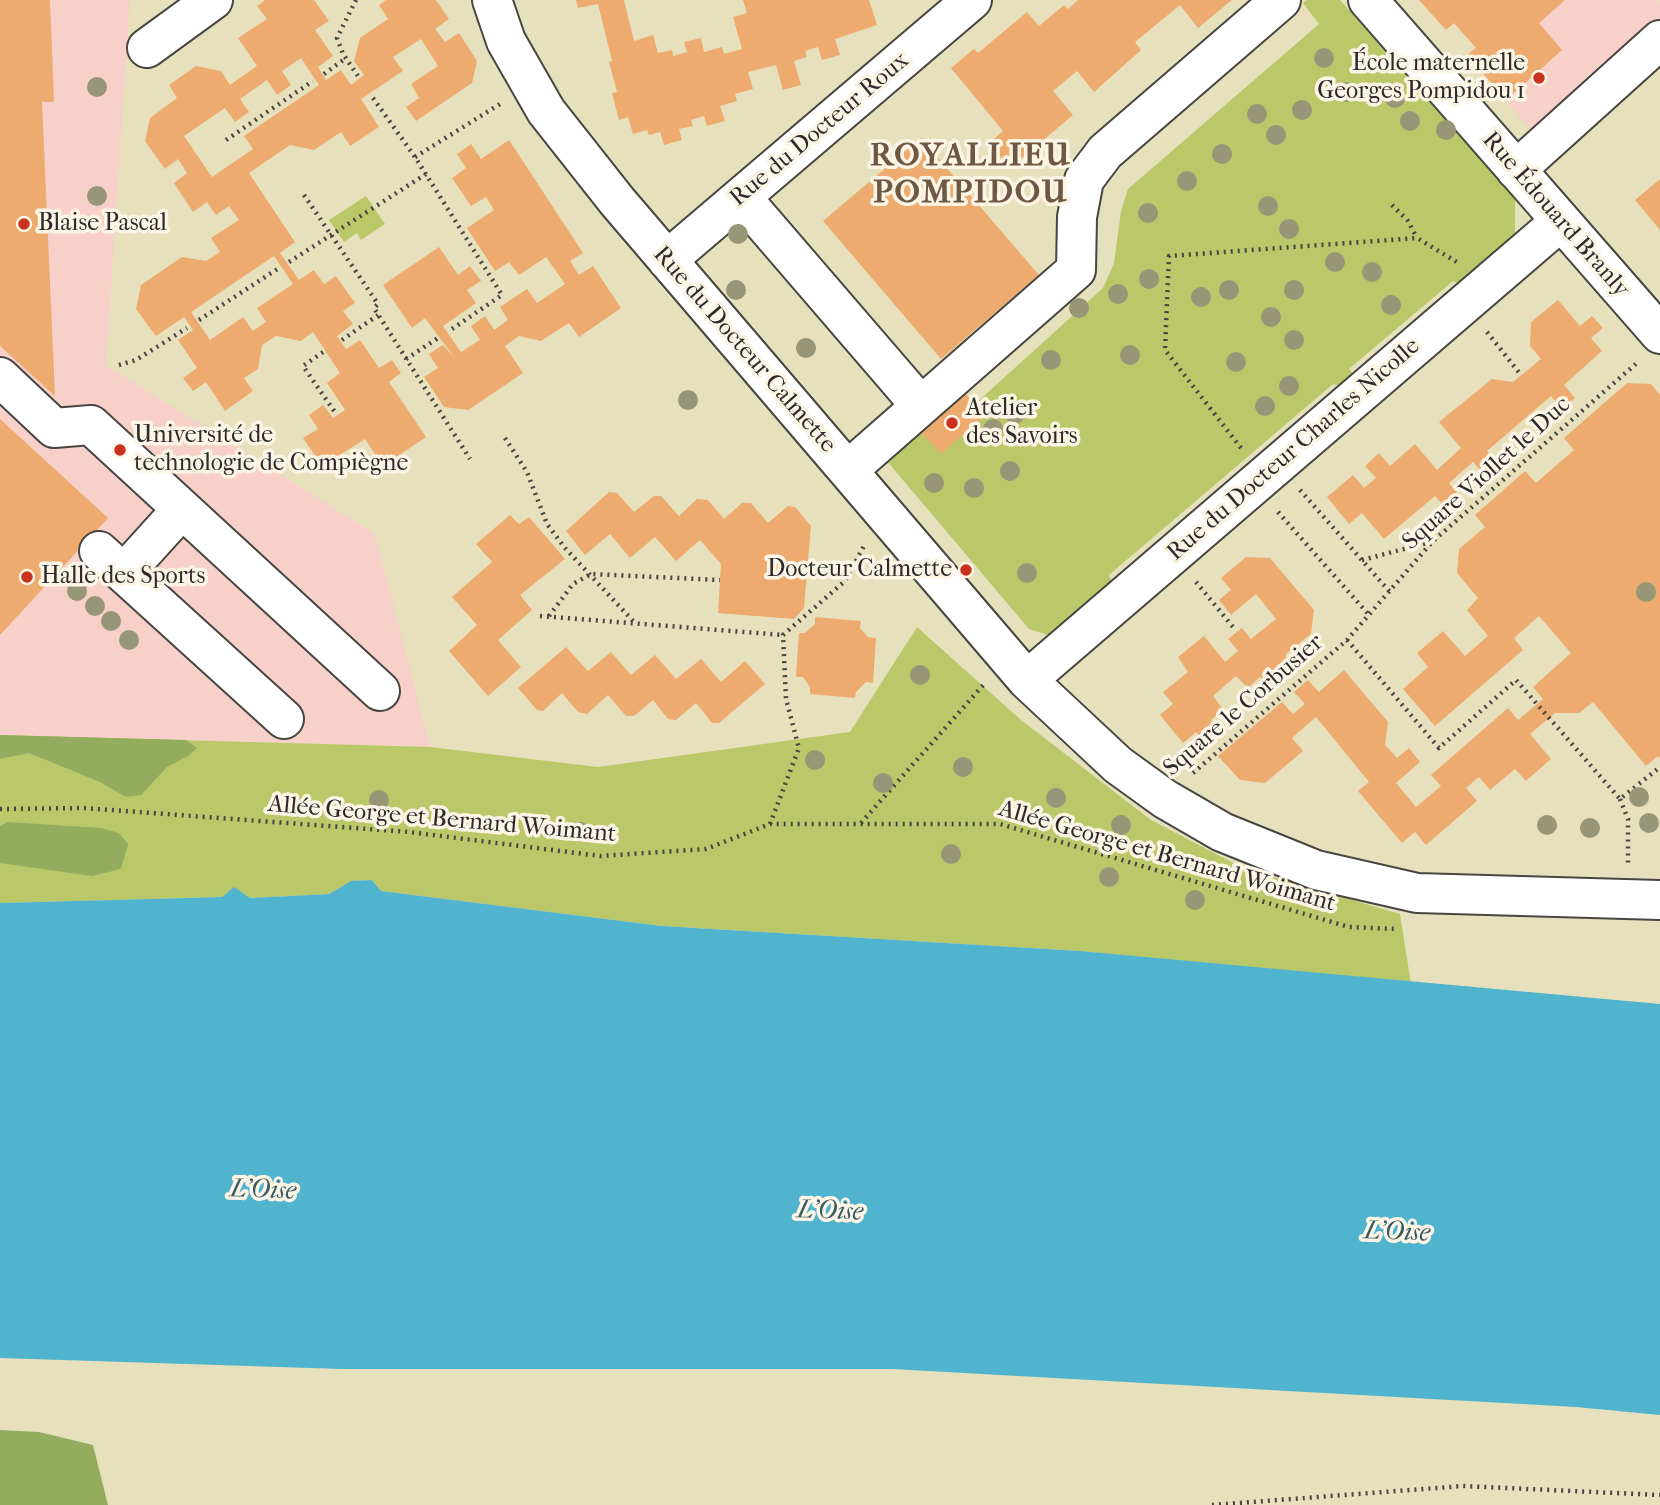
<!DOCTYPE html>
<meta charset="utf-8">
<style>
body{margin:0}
canvas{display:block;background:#e7e0bc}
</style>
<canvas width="1660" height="1505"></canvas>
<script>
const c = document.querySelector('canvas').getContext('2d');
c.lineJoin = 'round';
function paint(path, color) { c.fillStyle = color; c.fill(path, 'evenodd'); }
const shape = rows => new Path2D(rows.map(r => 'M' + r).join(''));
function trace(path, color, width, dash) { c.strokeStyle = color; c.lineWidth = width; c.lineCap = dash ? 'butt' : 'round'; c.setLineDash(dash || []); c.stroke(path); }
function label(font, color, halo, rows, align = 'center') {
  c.font = font + ' "IM FELL French Canon",serif'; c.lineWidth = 7; c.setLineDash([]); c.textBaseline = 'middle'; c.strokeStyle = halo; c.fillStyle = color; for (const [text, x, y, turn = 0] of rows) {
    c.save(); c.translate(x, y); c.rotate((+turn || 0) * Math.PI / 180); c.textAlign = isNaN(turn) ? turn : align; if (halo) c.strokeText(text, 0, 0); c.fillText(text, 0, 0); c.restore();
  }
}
const built = shape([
 [0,0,130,0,106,365,375,534,430,747,0,735],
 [1419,0,1656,0,1660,4,1660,18,1531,130,1467,55,1475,47,1454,24,1446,30]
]);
const green = shape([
 [1307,0,1340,0,1515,197,1515,238,1464,286,1453,281,1349,369,1357,378,1346,387,1333,384,1109,575,1114,587,1064,631,1048,635,1029,629,886,460,963,391,975,404,1103,288,1114,263,1121,211,1128,189,1319,24,1303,3],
 [366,196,385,224,361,240,357,233,344,242,329,220],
 [917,627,1021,720,1151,820,1243,868,1400,914,1411,984,1080,951,662,926,381,891,372,880,351,881,329,894,250,898,234,888,222,897,0,903,0,735,430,747,598,767,850,732]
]);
const forest = shape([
 [0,735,186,740,197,748,188,756,167,767,141,795,126,797,100,782,29,753,0,759],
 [8,822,101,828,119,833,128,844,121,869,92,876,0,863,0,826],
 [0,1430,39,1432,93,1445,108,1505,0,1505]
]);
const water = shape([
 [372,880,381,891,662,926,1080,951,1660,1004,1660,1415,1576,1407,892,1369,341,1369,0,1358,0,903,222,897,234,887,250,898,329,894,351,881]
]);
const building = shape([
 [0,0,50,0,54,102,42,102,55,396,0,346],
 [265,0,314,0,329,21,315,30,333,56,318,67,326,80,341,70,351,85,364,75,354,61,360,38,388,19,379,5,386,0,436,0,449,19,435,29,445,42,459,33,477,61,472,83,416,121,406,107,419,98,411,84,438,66,421,39,393,57,403,71,361,99,379,127,350,146,341,132,314,150,290,145,249,173,295,242,280,253,299,280,314,270,324,284,336,276,355,303,343,311,353,324,337,336,346,349,360,340,379,368,392,360,401,373,389,382,426,437,383,466,365,439,322,466,303,438,318,429,309,415,323,405,333,418,345,410,327,383,340,373,313,332,301,341,276,336,262,345,258,369,244,378,253,391,225,411,206,382,193,391,183,378,197,368,178,340,193,330,184,317,156,336,136,309,141,285,182,257,206,261,220,252,211,238,239,220,229,206,216,215,207,202,193,212,174,183,187,173,178,159,165,169,145,141,150,118,177,98,169,85,196,66,221,71,230,85,257,66,238,38,267,19,257,6],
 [301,58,319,85,244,136,253,149,212,177,184,136,225,108,235,122,249,112,240,99,267,80,277,95,291,85,282,71],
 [274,256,293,284,257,308,266,322,253,331,243,317,210,340,191,312],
 [576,0,624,0,634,41,653,35,658,53,672,50,673,56,687,52,684,42,701,38,704,52,722,47,724,54,742,49,733,17,747,13,743,0,869,0,877,25,835,39,840,55,822,60,818,47,805,51,807,57,794,61,801,85,783,90,776,65,748,72,753,89,735,94,737,101,720,106,725,121,707,126,704,116,691,120,693,126,679,129,682,140,664,145,660,132,649,135,647,130,633,134,628,117,619,120,612,93,617,92,609,62,612,61,598,4,578,8],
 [1078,0,1232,0,1198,28,1180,5,1135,42,1141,50,1094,92,1077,71,1053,91,1073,115,1010,168,989,143,1003,131,951,68,974,49,978,53,1027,12,1039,26,1064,5,1068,9],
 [1419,0,1565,0,1539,23,1562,50,1506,100,1467,55,1476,48,1454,23,1446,30],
 [921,138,1039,275,941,359,823,221],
 [509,140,583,253,570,261,579,275,593,266,621,308,579,337,569,323,541,341,519,336,505,346,523,373,468,410,444,407,424,377,438,368,429,354,443,345,454,357,425,318,412,328,383,285,439,247,458,275,470,266,481,281,467,290,476,303,443,326,461,352,480,340,471,326,485,316,494,330,508,320,500,307,527,289,537,303,565,284,546,257,519,275,509,262,495,271,467,228,494,210,486,197,471,206,452,178,466,168,457,154,471,144,481,159],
 [1660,179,1660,230,1635,200],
 [1558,300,1580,326,1592,316,1603,328,1591,338,1602,351,1564,385,1575,398,1562,409,1551,396,1487,451,1497,464,1484,475,1473,462,1449,483,1460,497,1446,508,1435,496,1384,539,1362,513,1349,524,1327,497,1353,475,1364,488,1376,478,1365,466,1379,453,1390,466,1415,444,1437,470,1461,448,1439,422,1492,379,1513,382,1541,359,1530,346,1531,322],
 [1627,383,1651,384,1660,395,1660,758,1658,756,1646,766,1593,702,1579,713,1555,713,1530,734,1551,759,1526,781,1515,769,1490,790,1479,777,1466,788,1477,801,1426,845,1415,832,1402,843,1358,791,1369,782,1316,717,1292,738,1303,751,1265,783,1240,780,1218,756,1282,702,1293,714,1305,704,1294,692,1308,680,1319,692,1344,670,1388,722,1385,745,1397,758,1409,748,1420,762,1396,783,1416,807,1441,786,1431,775,1508,708,1518,720,1543,699,1533,687,1571,653,1539,616,1514,638,1523,650,1435,726,1403,689,1428,667,1417,653,1443,631,1465,656,1488,636,1467,610,1478,598,1457,573,1459,549,1485,527,1475,515,1525,471,1536,483,1574,450,1564,438],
 [963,391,985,416,941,454,919,430],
 [0,419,108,518,0,635],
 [609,492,617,493,634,512,654,496,661,496,679,516,697,499,708,500,724,519,742,503,751,503,768,523,788,506,795,507,811,526,804,608,794,619,718,613,721,564,700,540,676,561,655,537,630,558,610,534,585,555,566,531],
 [510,515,519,524,529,517,565,559,520,595,532,610,498,640,521,667,488,696,449,651,477,625,452,597,492,562,476,544],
 [1246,557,1270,558,1314,610,1311,634,1286,654,1285,679,1272,690,1260,677,1248,688,1236,676,1213,696,1223,709,1211,720,1221,733,1207,745,1196,732,1183,743,1160,715,1173,704,1163,692,1188,672,1178,657,1204,636,1225,662,1238,651,1228,639,1242,628,1251,639,1276,619,1256,594,1231,615,1219,600,1231,590,1221,578],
 [815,617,861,621,860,628,868,637,876,638,873,683,866,682,856,692,855,698,810,694,810,687,803,677,796,677,799,633,805,633,815,624],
 [566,647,588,671,611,652,631,675,655,655,676,679,701,659,721,682,745,661,765,684,719,723,712,723,696,703,676,720,668,719,653,700,634,716,626,716,608,695,587,714,578,712,562,693,543,711,537,710,518,688]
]);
const path = shape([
 [356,0,337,38,343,54,358,76],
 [324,74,346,58],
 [373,98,415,157,502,295,449,331],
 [226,140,313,81],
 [415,157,500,104],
 [304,195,378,304,374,308,470,459],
 [1392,205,1408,221,1417,238],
 [289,262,426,174],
 [199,320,279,268],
 [1487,332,1521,375],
 [342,340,378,315],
 [323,352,303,366,337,415],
 [406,359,438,338],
 [119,365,136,360,187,328],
 [505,438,527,472,547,524,565,548,635,623],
 [1241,448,1165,350,1169,256,1417,238,1460,264],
 [1300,490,1390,592],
 [1278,512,1370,616],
 [1362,560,1431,542],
 [1196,582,1233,627],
 [540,616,783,635],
 [549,616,573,584,591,574,720,580],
 [1347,640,1439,748,1516,680,1620,799,1660,767],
 [1193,773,1347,640,1432,542,1638,362],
 [1620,799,1628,819,1628,863],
 [0,809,84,808,409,832,600,856,706,849,770,824,1000,824,1349,927,1398,929],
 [861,823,985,683],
 [770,824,799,748,786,699,783,635,845,581,864,546],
 [1212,1505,1463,1486,1660,1495]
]);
const minor = shape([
 [492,0,506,41,546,111,617,201,1027,680,1118,765,1165,799,1222,832,1316,870,1417,893,1660,900],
 [1368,0,1660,334],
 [147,48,213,0],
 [1516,170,1660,40],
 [741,197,921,406],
 [667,260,972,0],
 [0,377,54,428,91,425,380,691],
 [848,470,1076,270,1077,217,1084,180,1105,152,1281,0],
 [99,551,284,719],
 [125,572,182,509],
 [1027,680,1561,221]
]);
const trees = [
 [1324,58],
 [97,87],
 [1346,92],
 [1395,98],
 [1302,110],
 [1257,114],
 [1410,121],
 [1446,130],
 [1276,135],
 [1222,154],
 [1187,181],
 [97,196],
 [1268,206],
 [1148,213],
 [1289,229],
 [738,234],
 [1335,262],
 [1372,272],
 [1149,279],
 [736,290],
 [1229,290],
 [1294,290],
 [1118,294],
 [1201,297],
 [1391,305],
 [1079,308],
 [1271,317],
 [1294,340],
 [806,348],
 [1130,355],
 [1051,360],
 [1236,362],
 [1289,386],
 [688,400],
 [1265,406],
 [1015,414],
 [993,429],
 [1010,471],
 [934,483],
 [974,488],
 [1027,573],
 [77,591],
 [1646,592],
 [95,606],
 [111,621],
 [129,640],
 [920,675],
 [815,760],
 [963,767],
 [883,783],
 [1639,797],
 [1056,798],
 [379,800],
 [1649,823],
 [1121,825],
 [1547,825],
 [1590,828],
 [580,832],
 [951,854],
 [1109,877],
 [1195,900]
];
const markers = [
 [1539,78,7,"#c8321e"],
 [24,224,7,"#c8321e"],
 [952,423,7,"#c8321e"],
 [120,450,7,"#c8321e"],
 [966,570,7,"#c8321e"],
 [27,577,7,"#c8321e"]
];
const poiNames = [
 ["École maternelle",1525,64,"right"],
 ["Georges Pompidou 1",1525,92,"right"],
 ["Blaise Pascal",38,224],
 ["Atelier",966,409],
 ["des Savoirs",966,437],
 ["Université de",134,436],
 ["technologie de Compiègne",134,464],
 ["Docteur Calmette",952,570,"right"],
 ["Halle des Sports",41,577]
];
const streetNames = [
 ["Rue du Docteur Roux",820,130,-40],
 ["Rue Édouard Branly",1555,215,49],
 ["Rue du Docteur Calmette",744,350,49],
 ["Rue du Docteur Charles Nicolle",1294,450,-41],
 ["Square Viollet le Duc",1487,474,-42],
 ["Square le Corbusier",1244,706,-41],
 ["Allée George et Bernard Woimant",442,820,5],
 ["Allée George et Bernard Woimant",1167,857,16]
];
const waterNames = [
 ["L'Oise",263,1191,2],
 ["L'Oise",830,1212,2],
 ["L'Oise",1397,1233,2]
];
const districtNames = [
 ["ROYALLIEU",971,157],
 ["POMPIDOU",971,194]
];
paint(built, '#f7d0ca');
paint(green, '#bac86a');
paint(forest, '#93ac5e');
paint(water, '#51b4cf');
paint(building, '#edab6f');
trace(minor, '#474641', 42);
trace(path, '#474641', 4.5, [2, 5]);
trace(minor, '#fff', 38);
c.fillStyle = '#979677';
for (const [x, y] of trees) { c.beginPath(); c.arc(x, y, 10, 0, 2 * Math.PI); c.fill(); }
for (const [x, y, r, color] of markers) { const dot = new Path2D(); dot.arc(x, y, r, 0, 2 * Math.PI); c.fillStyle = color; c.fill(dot); trace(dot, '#fcf5e5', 2.5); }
label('24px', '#2b2b2b', '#fcf5e5', poiNames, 'left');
label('24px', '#2b2b2b', '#fcf5e5', streetNames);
label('italic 26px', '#385b64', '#fcf5e5', waterNames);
c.letterSpacing = '2px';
label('bold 32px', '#6f5843', '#fcf5e5', districtNames);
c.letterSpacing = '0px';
</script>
